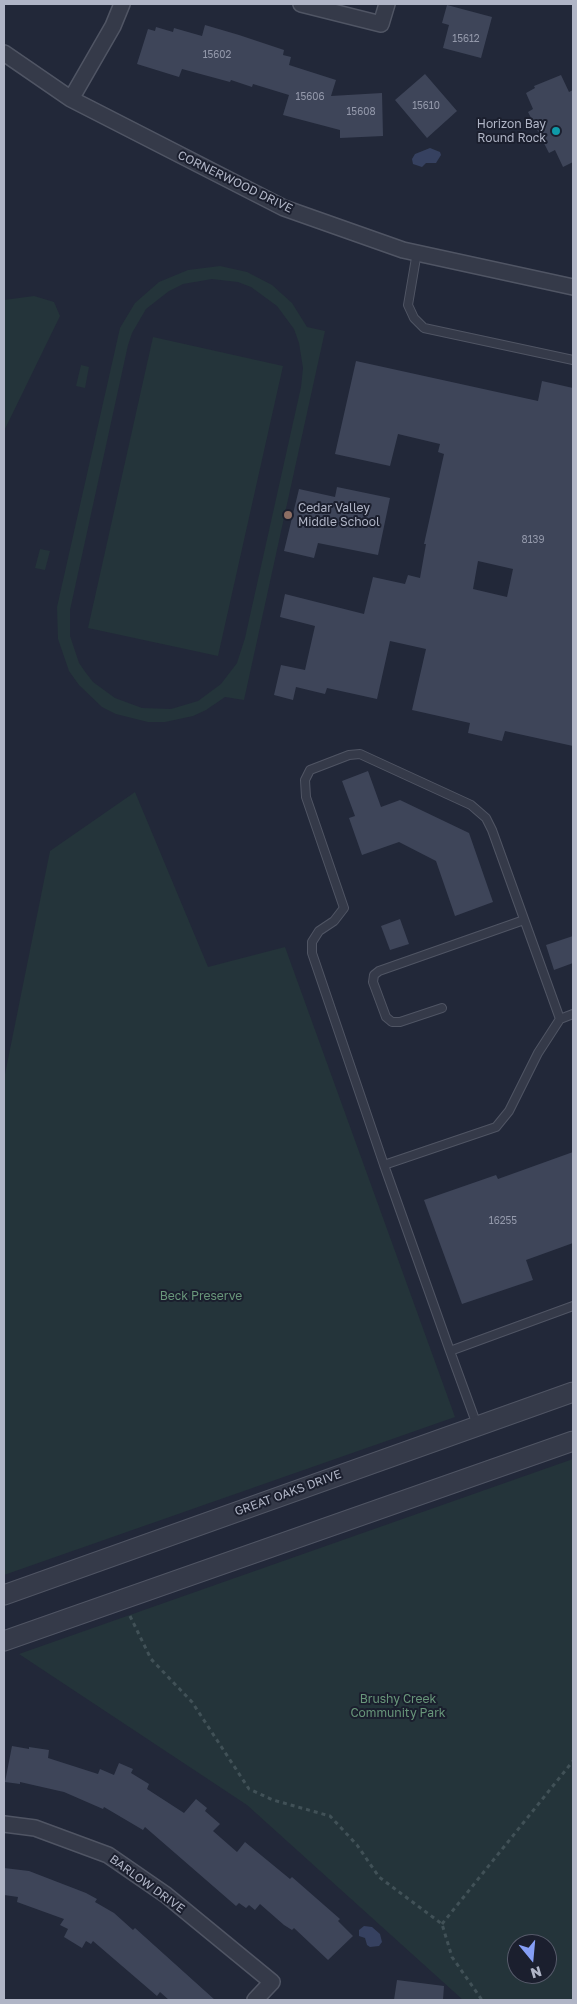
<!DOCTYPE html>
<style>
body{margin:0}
#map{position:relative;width:577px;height:2004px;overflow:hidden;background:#222839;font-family:"Golos Text",sans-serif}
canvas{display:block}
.frame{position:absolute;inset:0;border:5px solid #b0b5c6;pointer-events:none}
.north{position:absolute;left:507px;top:1934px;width:50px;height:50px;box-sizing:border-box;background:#1b1f2e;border:1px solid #575b6b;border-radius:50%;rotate:163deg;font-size:14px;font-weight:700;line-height:20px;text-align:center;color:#b0b5c6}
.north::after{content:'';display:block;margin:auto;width:18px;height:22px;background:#859ef5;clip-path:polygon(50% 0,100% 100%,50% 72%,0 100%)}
</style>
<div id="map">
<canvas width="577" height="2004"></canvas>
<div class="frame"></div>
<div class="north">N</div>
</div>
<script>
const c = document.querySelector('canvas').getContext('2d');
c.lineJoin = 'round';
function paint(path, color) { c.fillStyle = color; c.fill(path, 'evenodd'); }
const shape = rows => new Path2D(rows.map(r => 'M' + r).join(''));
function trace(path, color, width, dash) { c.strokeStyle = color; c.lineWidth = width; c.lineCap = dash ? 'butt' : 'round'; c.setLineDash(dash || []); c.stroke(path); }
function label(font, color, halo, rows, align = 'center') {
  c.font = font + ' "Golos Text",sans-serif'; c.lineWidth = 4; c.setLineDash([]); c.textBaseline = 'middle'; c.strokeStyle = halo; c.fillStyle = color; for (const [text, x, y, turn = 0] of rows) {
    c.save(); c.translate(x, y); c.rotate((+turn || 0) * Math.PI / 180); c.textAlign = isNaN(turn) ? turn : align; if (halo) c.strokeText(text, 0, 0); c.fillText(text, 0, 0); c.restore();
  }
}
const green = shape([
 [220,266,247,272,272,285,292,303,307,327,325,331,244,700,225,697,206,710,193,716,165,722,148,722,116,714,102,707,79,685,69,671,58,639,57,607,120,328,135,303,159,282,188,270],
 [212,279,238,282,251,287,277,306,294,329,299,343,303,368,301,387,245,638,237,663,221,684,198,701,171,709,142,708,115,698,93,682,86,673,79,663,70,636,70,610,128,345,132,333,146,309,169,291,183,284],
 [34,296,54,302,60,316,4,431,4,300],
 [153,337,283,366,218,656,88,628],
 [81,365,89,367,85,388,76,386],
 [40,549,50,551,45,570,35,568],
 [135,792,208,967,285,947,455,1417,4,1575,4,1079,50,851],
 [573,1459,573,2000,463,2000,247,1805,19,1654],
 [517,1944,547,1944,547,1974,517,1974]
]);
const water = shape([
 [430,148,440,152,441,155,436,163,426,163,422,167,413,164,412,159,415,154],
 [364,1926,372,1927,380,1934,382,1942,379,1946,370,1947,367,1945,365,1938,359,1936,359,1930]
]);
const building = shape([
 [447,5,492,17,481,58,443,48,449,25,442,23],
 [205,25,239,35,284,50,283,55,291,57,289,65,336,80,331,96,382,93,383,136,340,138,340,130,283,115,289,95,253,84,252,87,231,80,230,82,182,69,179,77,137,64,148,29,155,31,156,27,173,32,174,28,202,36],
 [425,74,457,111,427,138,395,100],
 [561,75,569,92,573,90,573,162,563,167,555,150,549,153,528,112,533,109,526,93,535,88,534,86],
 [356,361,538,401,542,381,573,388,573,746,505,731,502,741,468,733,470,723,412,710,426,649,390,641,377,699,327,688,325,694,296,687,293,700,274,695,281,665,305,670,315,626,280,617,285,594,364,614,373,577,405,584,408,575,420,578,426,544,424,544,444,454,438,452,440,444,398,434,390,466,335,454],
 [478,561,513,569,507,597,473,589],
 [337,487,390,498,378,555,318,543,314,558,284,551,299,489,335,497],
 [368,771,381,807,400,800,469,833,493,902,455,916,436,861,399,842,362,855,349,818,355,816,342,781],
 [400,919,409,944,390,950,381,926],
 [573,936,573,963,554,970,546,945],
 [573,1152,573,1243,526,1260,533,1280,462,1304,424,1200,496,1175,498,1179],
 [12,1746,29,1749,29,1747,49,1750,48,1758,98,1774,100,1769,114,1775,119,1763,133,1769,131,1773,149,1784,147,1789,184,1813,196,1799,207,1808,205,1811,220,1824,213,1831,237,1852,245,1842,290,1879,292,1877,340,1919,338,1921,353,1936,328,1960,294,1928,292,1930,284,1925,260,1904,255,1910,249,1905,246,1908,239,1903,236,1906,145,1827,143,1830,104,1807,103,1809,64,1792,20,1782,20,1784,5,1782],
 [4,1868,29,1871,86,1893,97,1899,95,1902,114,1913,133,1930,135,1928,215,2000,169,2000,160,1992,157,1996,93,1941,91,1944,86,1941,82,1948,64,1937,68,1929,60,1925,64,1919,17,1902,18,1897,4,1895],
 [397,1980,444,1986,443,2000,394,2000]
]);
const path = shape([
 [130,1616,151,1659,192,1702,249,1789,273,1800,330,1816,357,1845,379,1877,442,1924,452,1957,482,2000],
 [442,1924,573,1761]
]);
const service = shape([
 [417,252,408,305,414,318,424,328,573,360],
 [442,1008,400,1022,392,1022,386,1017,373,982,374,975,379,971,524,920],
 [384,1165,312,953,312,942,319,931,334,921,344,908,306,797,305,780,310,770,349,755,360,754,471,805,486,818,492,830,560,1019],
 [450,1351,384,1165,496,1127,509,1111,538,1053,560,1019,573,1014],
 [477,1425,450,1351,573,1306]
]);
const minor = shape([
 [301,4,381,24,387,4],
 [4,53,71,99,284,208,403,250,573,287],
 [71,99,113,26,122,4],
 [4,1824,35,1828,108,1855,166,1895,272,1982,255,2000]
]);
const tertiary = shape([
 [4,1595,573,1392],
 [4,1641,573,1441]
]);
const markers = [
 [556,131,5,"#0f9aa8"],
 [288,515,5,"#8d6e63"]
];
const numberNames = [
 ["15612",466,39],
 ["15602",217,55],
 ["15606",310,97],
 ["15610",426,106],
 ["15608",361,112],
 ["8139",533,540],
 ["16255",503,1221]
];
const poiNames = [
 ["Horizon Bay",546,124],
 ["Round Rock",546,138],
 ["Cedar Valley",298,508,"left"],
 ["Middle School",298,522,"left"]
];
const streetNames = [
 ["CORNERWOOD DRIVE",235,182,26],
 ["GREAT OAKS DRIVE",288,1493,-20],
 ["BARLOW DRIVE",147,1884,36]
];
const parkNames = [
 ["Beck Preserve",201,1296],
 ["Brushy Creek",398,1699],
 ["Community Park",398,1713]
];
paint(green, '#24343a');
paint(water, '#364160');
paint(building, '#3e4559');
trace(service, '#505564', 10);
trace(minor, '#505564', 18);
trace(tertiary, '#505564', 21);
trace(path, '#415157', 3, [4, 4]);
trace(service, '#353a49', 8);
trace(minor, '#353a49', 15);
trace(tertiary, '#353a49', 19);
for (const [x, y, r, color] of markers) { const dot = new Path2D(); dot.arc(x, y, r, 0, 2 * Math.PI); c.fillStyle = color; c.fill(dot); trace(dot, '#1b1f2e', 2); }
label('10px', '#9499ab', null, numberNames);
label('12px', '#b0b5c6', '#1b1f2e', poiNames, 'right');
label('12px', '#b0b5c6', '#1b1f2e', streetNames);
label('12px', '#68967a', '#1b1f2e', parkNames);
</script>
